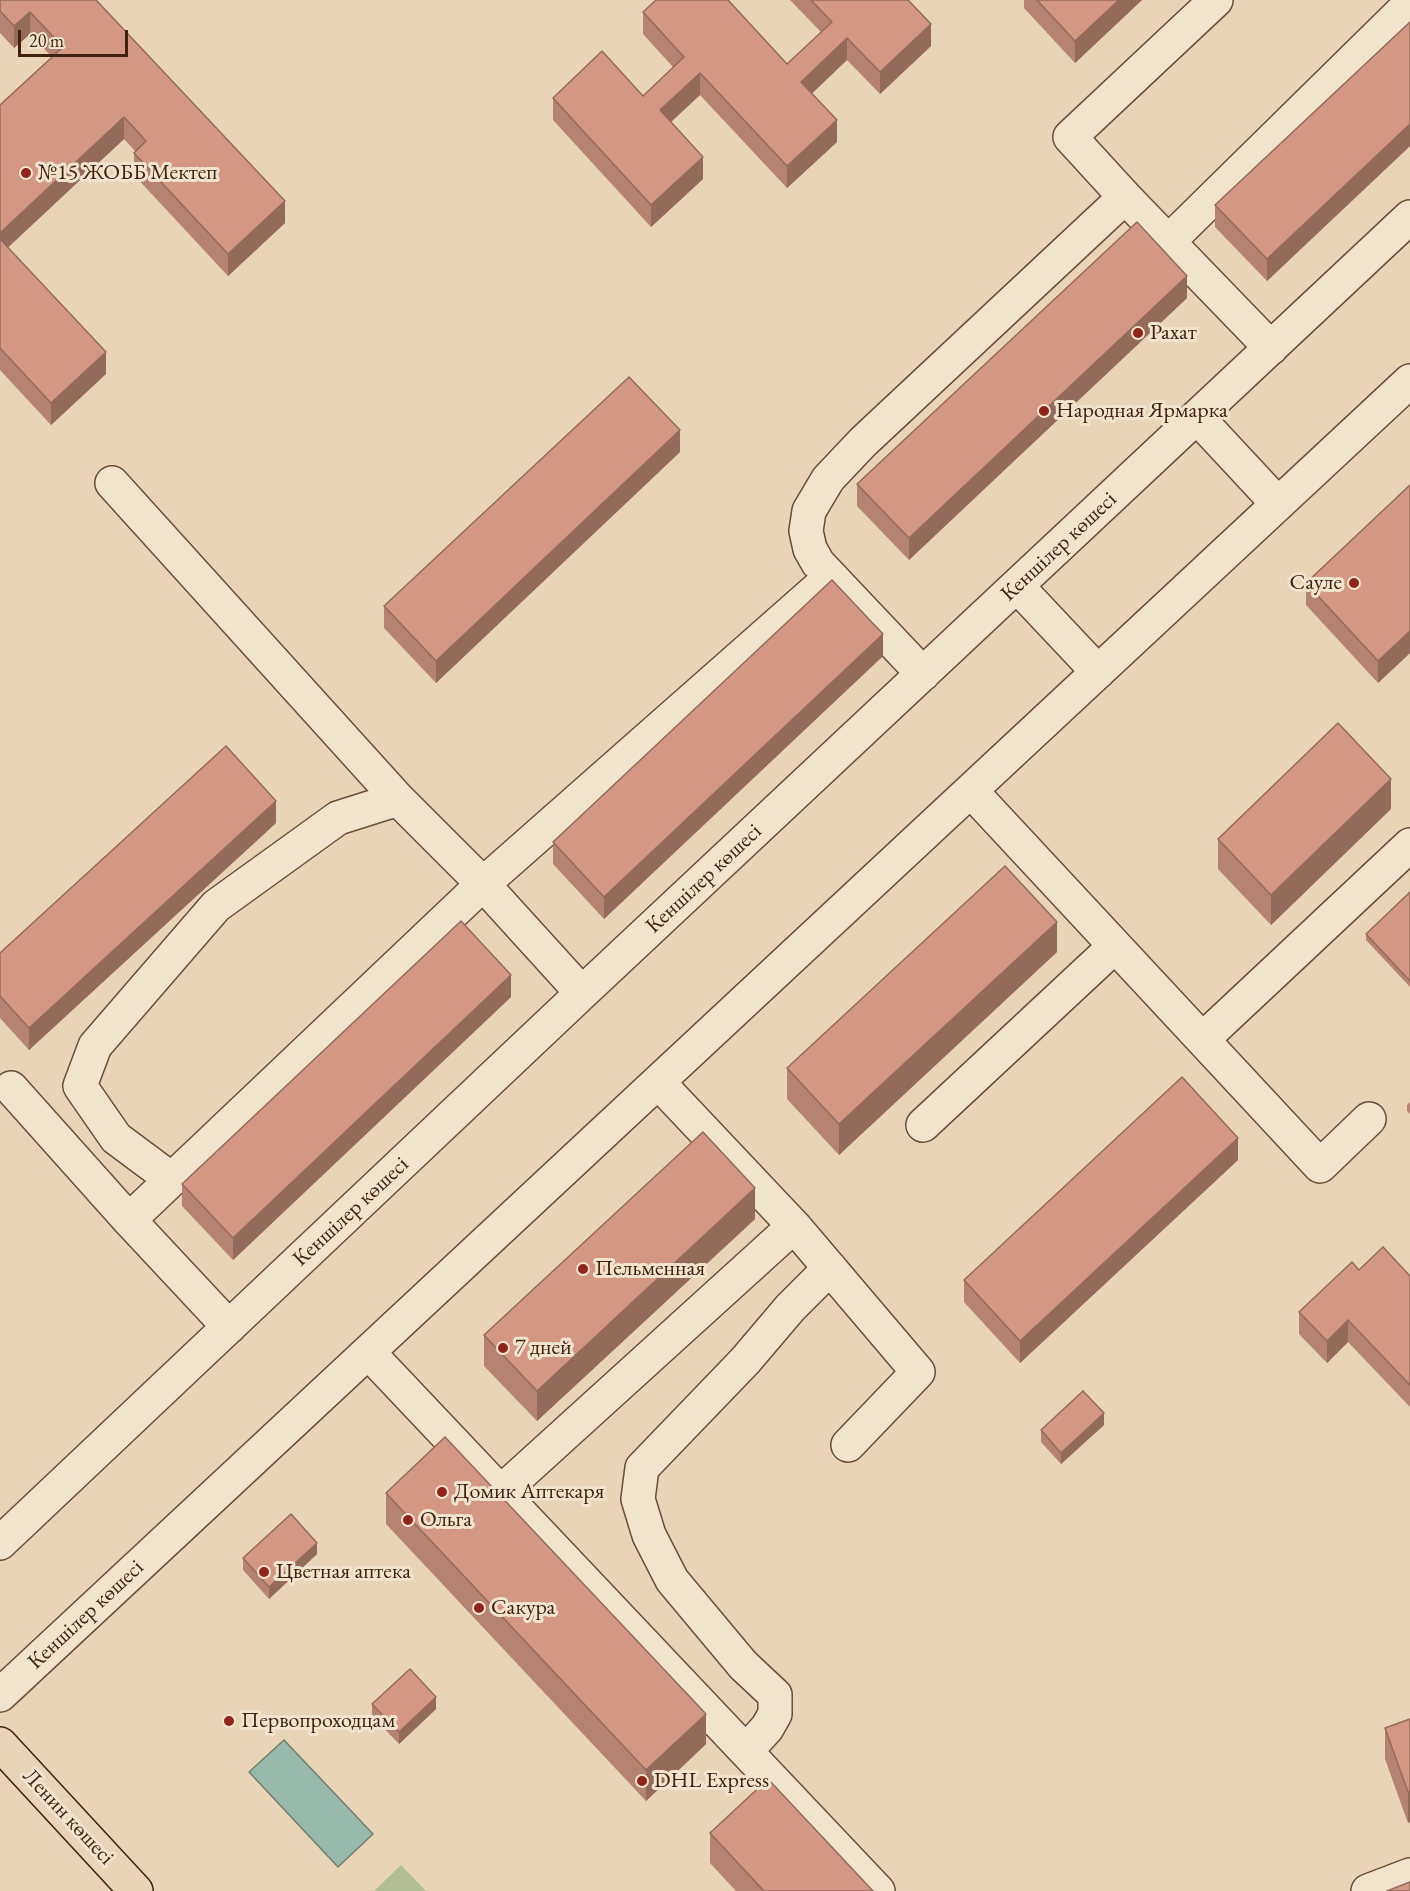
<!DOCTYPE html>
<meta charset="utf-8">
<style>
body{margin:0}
#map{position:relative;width:1410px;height:1891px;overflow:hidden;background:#e8d5b5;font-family:"EB Garamond",serif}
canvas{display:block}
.scale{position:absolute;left:18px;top:30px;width:110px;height:27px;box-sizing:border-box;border:3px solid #40200f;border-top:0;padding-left:8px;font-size:18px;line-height:21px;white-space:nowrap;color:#40200f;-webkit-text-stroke:4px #f0e4cf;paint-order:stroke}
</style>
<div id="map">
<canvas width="1410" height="1891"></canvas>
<div class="scale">20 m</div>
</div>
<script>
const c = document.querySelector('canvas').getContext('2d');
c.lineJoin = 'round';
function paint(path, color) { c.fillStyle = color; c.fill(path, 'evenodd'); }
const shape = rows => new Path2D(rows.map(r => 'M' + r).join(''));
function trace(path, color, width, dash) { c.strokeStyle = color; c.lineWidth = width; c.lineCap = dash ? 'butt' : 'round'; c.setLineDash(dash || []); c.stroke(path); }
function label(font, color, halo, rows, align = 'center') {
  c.font = font + ' "EB Garamond",serif'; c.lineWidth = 6; c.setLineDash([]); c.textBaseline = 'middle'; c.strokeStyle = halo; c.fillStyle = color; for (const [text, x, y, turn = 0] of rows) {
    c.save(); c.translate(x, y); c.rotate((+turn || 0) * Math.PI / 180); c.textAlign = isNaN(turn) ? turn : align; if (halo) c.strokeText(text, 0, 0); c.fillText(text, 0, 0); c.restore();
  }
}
const green = shape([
 [401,1865,426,1891,374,1891]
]);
const water = shape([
 [284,1740,373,1834,338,1867,249,1772,284,1740]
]);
const minor = shape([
 [1216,0,1070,137,1125,197,1271,348],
 [1168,242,1410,4],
 [1197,417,1278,504],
 [112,483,398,799,483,884,582,993],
 [1017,586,1098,672],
 [923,674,818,563,810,549,806,531,809,511,828,479,863,442,1125,197],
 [971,791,1320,1166,1369,1119],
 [1203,1039,1410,845],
 [658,1082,794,1226,918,1372,848,1445],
 [11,1088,129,1220,229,1327],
 [923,1125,1115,946],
 [171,1179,116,1138,80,1086,95,1046,216,906,338,818,398,799],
 [129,1220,483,884,830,578],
 [368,1352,878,1891],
 [501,1492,794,1226],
 [0,1543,582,993,1410,217],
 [0,1695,1410,381],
 [746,1751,767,1728,775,1714,775,1695,743,1665,672,1580,649,1535,638,1499,642,1468,745,1361,790,1308,830,1268],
 [1368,1891,1410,1875]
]);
const major = shape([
 [0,1744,136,1891]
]);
const wall = shape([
 [0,0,96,0,285,223,228,276,134,175,134,153,135,151,124,139,8,247,106,374,51,425,0,370,0,105,52,57,30,34,14,48,0,33],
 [790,0,908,0,931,46,880,94,847,60,812,93,837,142,787,188,700,95,671,122,703,179,651,227,553,120,553,98,643,96,673,67,643,34,643,12,787,64,821,32],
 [1024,0,1142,0,1075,63,1024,8],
 [1410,22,1410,146,1267,281,1215,227,1215,205],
 [1187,298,909,560,857,506,857,484],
 [680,452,436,683,384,628,384,606],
 [1410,485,1410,653,1378,683,1306,605,1306,583],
 [883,656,604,919,553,864,553,842],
 [1391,809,1271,925,1218,869,1218,839],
 [276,823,29,1050,0,1018,0,953],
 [1410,892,1410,987,1366,940,1366,934],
 [1057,952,839,1155,787,1099,787,1068],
 [511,997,233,1260,182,1206,182,1184],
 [1410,1102,1410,1114,1407,1111,1407,1105],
 [1238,1160,1020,1363,964,1302,964,1280],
 [755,1219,537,1421,484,1366,484,1335],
 [1359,1270,1410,1276,1410,1407,1348,1342,1327,1363,1299,1334,1299,1312],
 [1104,1425,1061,1464,1041,1442,1041,1430],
 [386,1493,706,1744,646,1801,386,1524],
 [317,1554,269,1599,243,1570,243,1558],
 [372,1704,436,1709,399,1744,372,1716],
 [1410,1719,1408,1823,1385,1759,1385,1728],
 [710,1833,873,1891,736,1891,710,1863]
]);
const shadedWall = shape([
 [1119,0,1142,0,1075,63,1075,41],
 [30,12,30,34,14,48,14,26],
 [931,24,931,46,880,94,880,72],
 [847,38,847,60,801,104,801,82],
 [700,73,700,95,660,132,660,110],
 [124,117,124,139,0,255,0,233],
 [837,120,837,142,787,188,787,166],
 [1410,124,1410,146,1267,281,1267,259],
 [703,157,703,179,651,227,651,205],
 [285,201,285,223,228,276,228,254],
 [1187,276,1187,298,909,560,909,538],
 [106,352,106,374,51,425,51,403],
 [680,430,680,452,436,683,436,661],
 [1410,631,1410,653,1378,683,1378,661],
 [883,634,883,656,604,919,604,897],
 [1391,779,1391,809,1271,925,1271,895],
 [276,801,276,823,29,1050,29,1028],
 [1057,922,1057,952,839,1155,839,1124],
 [511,975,511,997,233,1260,233,1238],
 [1238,1138,1238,1160,1020,1363,1020,1341],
 [755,1188,755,1219,537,1421,537,1391],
 [1348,1320,1348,1342,1327,1363,1327,1341],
 [1104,1413,1104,1425,1061,1464,1061,1453],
 [317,1543,317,1554,269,1599,269,1587],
 [436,1697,436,1709,399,1744,399,1732],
 [706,1714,706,1744,646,1801,646,1770],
 [1408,1792,1410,1792,1410,1822,1408,1823]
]);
const building = shape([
 [0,0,96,0,285,201,228,254,134,153,146,141,124,117,0,233,0,105,63,47,30,12,14,26,0,11,0,0],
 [656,0,728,0,787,64,832,22,811,0,908,0,931,24,880,72,847,38,801,82,837,120,787,166,700,73,660,110,703,157,651,205,553,98,602,51,643,96,684,57,643,12,656,0],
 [1037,0,1119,0,1075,41,1037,0],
 [1410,22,1410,124,1267,259,1215,205,1410,22],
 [1137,222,1187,276,909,538,857,484,1137,222],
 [0,239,106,352,51,403,0,348,0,239],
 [629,377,680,430,436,661,384,606,629,377],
 [1410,485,1410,631,1378,661,1306,583,1410,485],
 [832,580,883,634,604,897,553,842,832,580],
 [1338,723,1391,779,1271,895,1218,839,1338,723],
 [226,746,276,801,29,1028,0,996,0,953,226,746],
 [1005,866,1057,922,839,1124,787,1068,1005,866],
 [1410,892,1410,981,1366,934,1410,892],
 [461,921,511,975,233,1238,182,1184,461,921],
 [1182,1077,1238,1138,1020,1341,964,1280,1182,1077],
 [703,1132,755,1188,537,1391,484,1335,703,1132],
 [1383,1247,1410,1276,1410,1385,1348,1320,1327,1341,1299,1312,1352,1262,1359,1270,1383,1247],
 [1083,1391,1104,1413,1061,1453,1041,1430,1083,1391],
 [445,1437,706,1714,646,1770,386,1493,445,1437],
 [291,1514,317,1543,269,1587,243,1558,291,1514],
 [410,1669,436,1697,399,1732,372,1704,410,1669],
 [1410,1719,1410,1792,1408,1792,1385,1728,1410,1719],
 [768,1779,873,1891,764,1891,710,1833,768,1779],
 [1410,1882,1410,1891,1387,1891,1410,1882]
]);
const markers = [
 [26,173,6,"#8f2418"],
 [1138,333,6,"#8f2418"],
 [1044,411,6,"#8f2418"],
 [1354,583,6,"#8f2418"],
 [583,1269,6,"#8f2418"],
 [503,1348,6,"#8f2418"],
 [442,1492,6,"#8f2418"],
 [408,1520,6,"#8f2418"],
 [264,1572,6,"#8f2418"],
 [479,1608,6,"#8f2418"],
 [229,1721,6,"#8f2418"],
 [642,1781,6,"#8f2418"]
];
const poiNames = [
 ["№15 ЖОББ Мектеп",38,173],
 ["Рахат",1150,333],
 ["Народная Ярмарка",1056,411],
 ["Сауле",1342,583,"right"],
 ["Пельменная",595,1269],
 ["7 дней",515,1348],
 ["Домик Аптекаря",454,1492],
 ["Ольга",420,1520],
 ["Цветная аптека",276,1572],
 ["Сакура",491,1608],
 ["Первопроходцам",241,1721],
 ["DHL Express",654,1781]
];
const streetNames = [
 ["Кеншілер көшесі",1059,547,-43],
 ["Кеншілер көшесі",704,879,-43],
 ["Кеншілер көшесі",351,1212,-43],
 ["Кеншілер көшесі",86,1615,-43],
 ["Ленин көшесі",68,1817,47]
];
paint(green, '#b1be91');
paint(water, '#97b9ab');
trace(water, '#747c6d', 1.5);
trace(minor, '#6a4d38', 36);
trace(major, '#40200f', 36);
trace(minor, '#f0e4cf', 33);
trace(major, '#e8d5b5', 33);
paint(wall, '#b68370');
paint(shadedWall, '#946a5b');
paint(building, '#d49882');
trace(building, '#946a5b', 1.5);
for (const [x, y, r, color] of markers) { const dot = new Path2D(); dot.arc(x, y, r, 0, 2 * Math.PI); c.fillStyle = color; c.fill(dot); trace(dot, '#f0e4cf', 2); }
label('22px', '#40200f', '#f0e4cf', poiNames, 'left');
label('22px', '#40200f', '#f0e4cf', streetNames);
</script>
